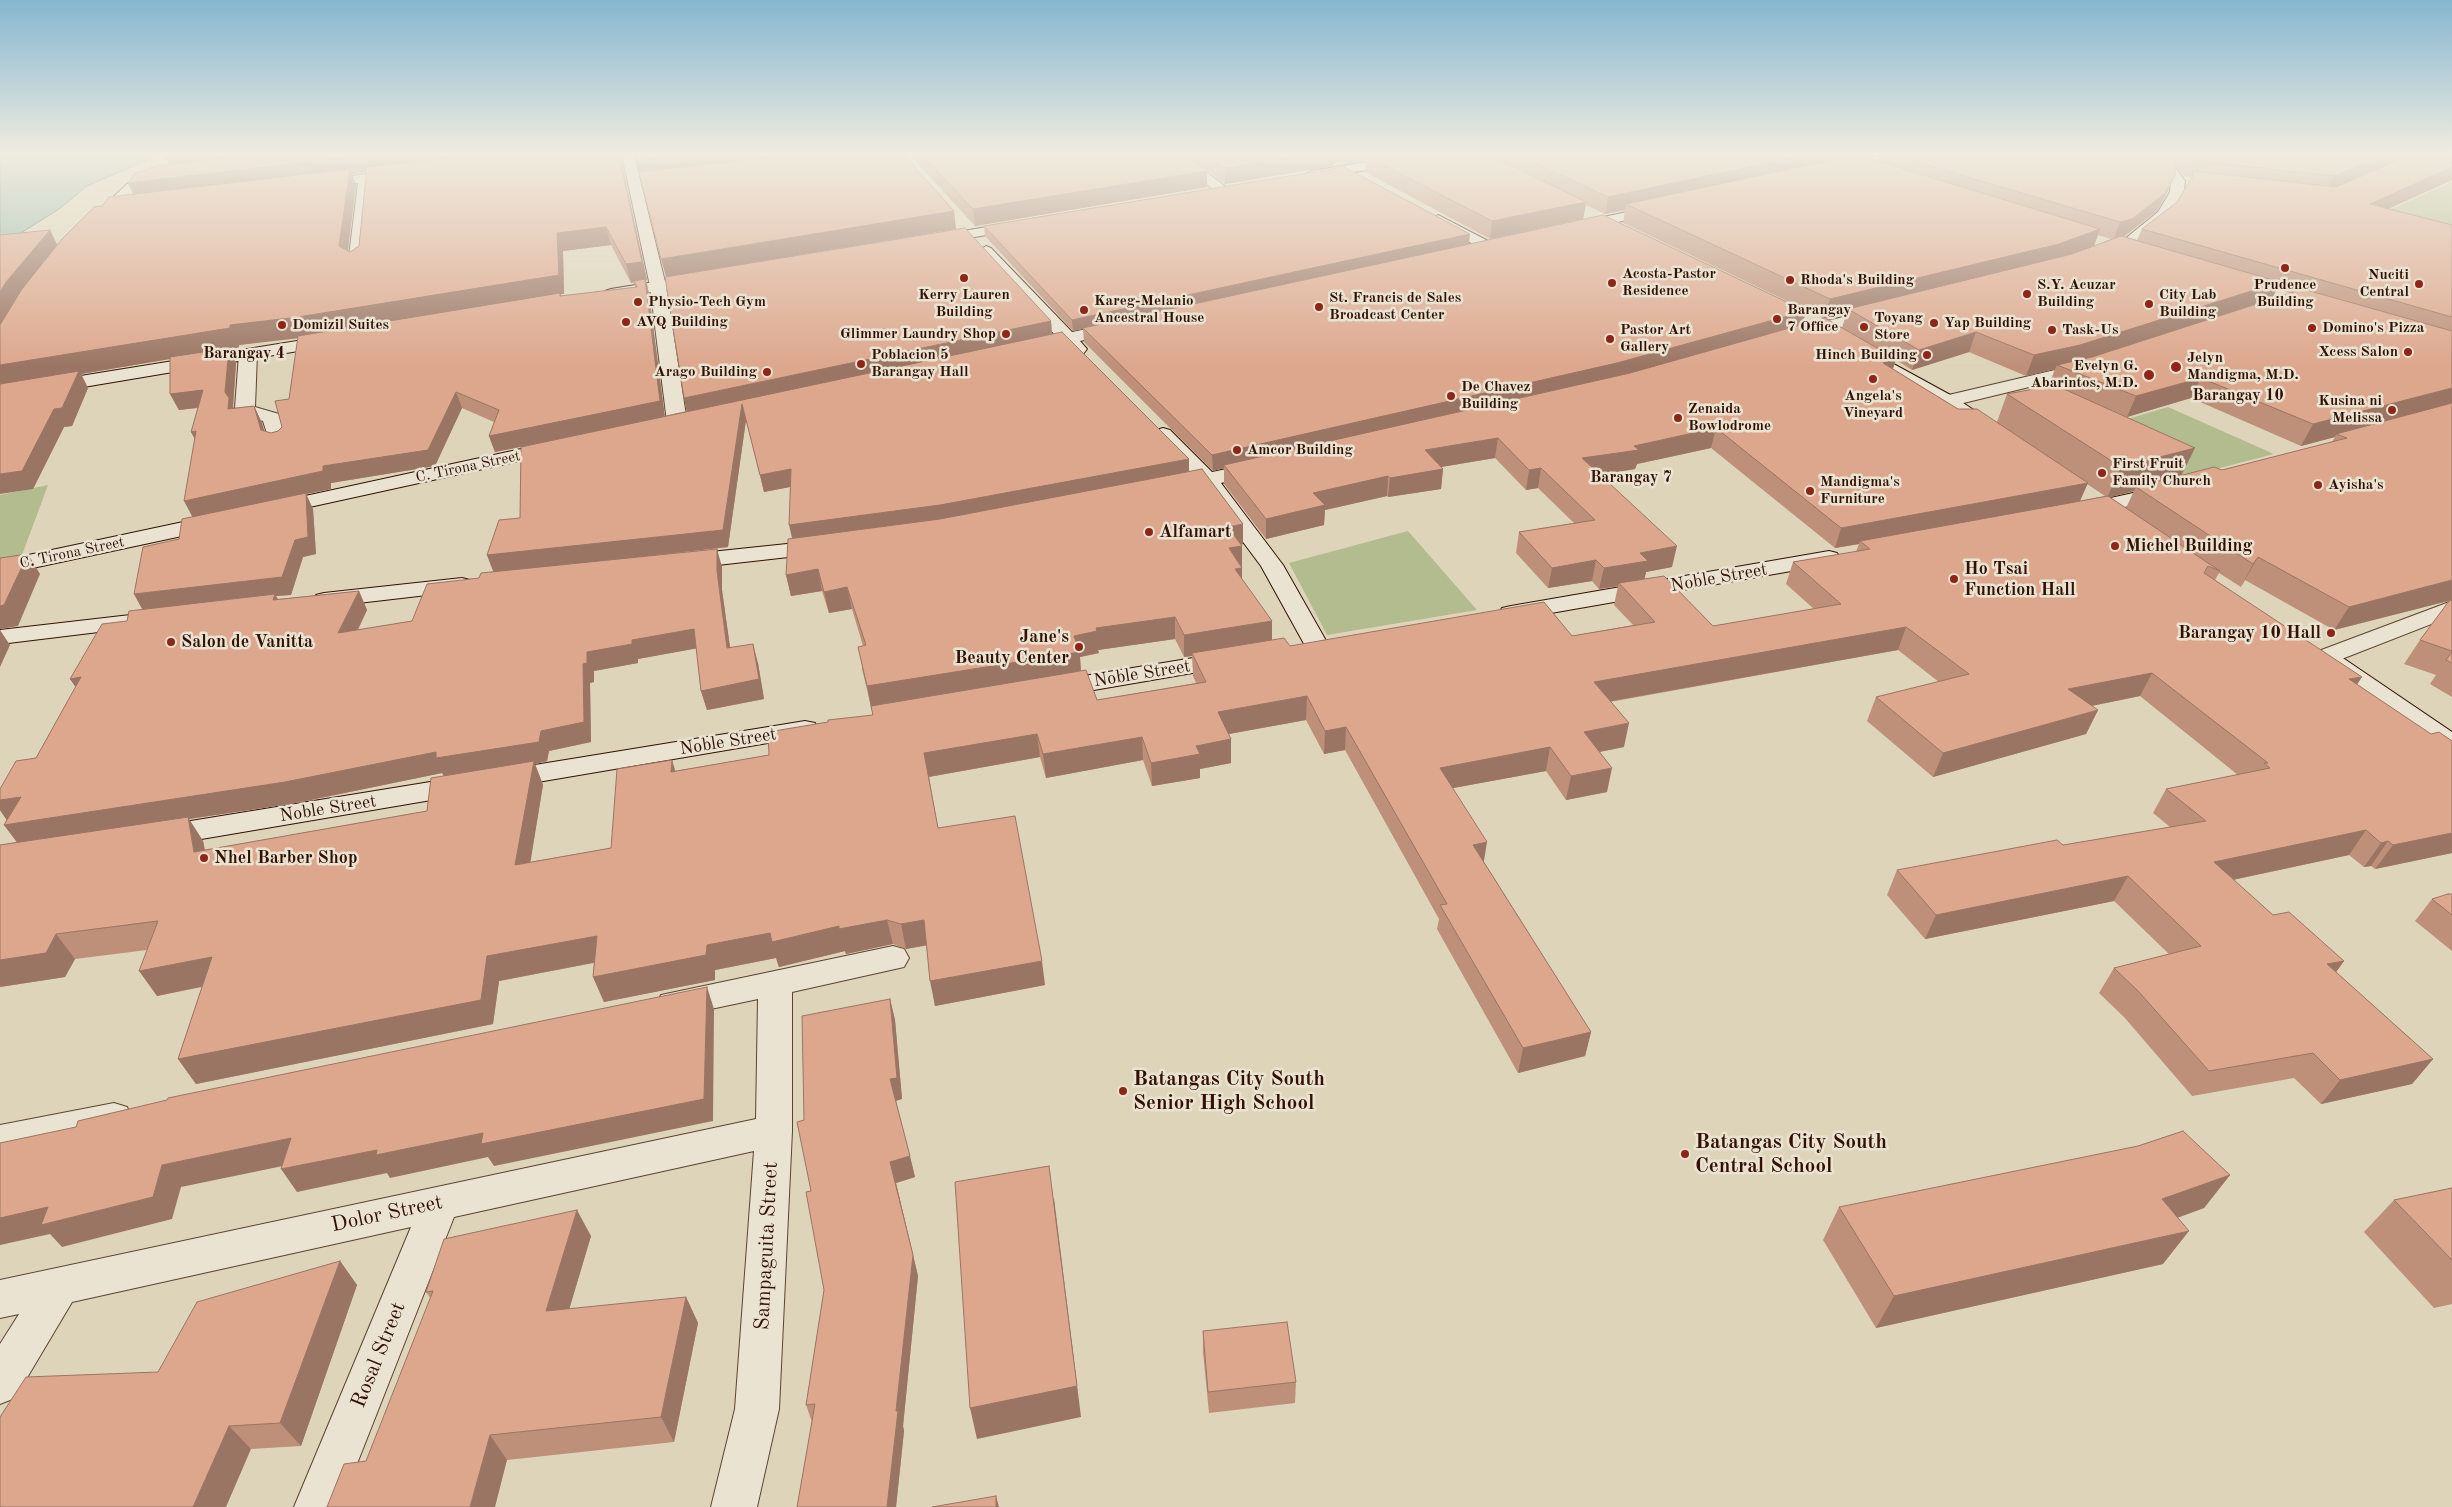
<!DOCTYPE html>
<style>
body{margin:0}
canvas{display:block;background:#ded4b9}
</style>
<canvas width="2452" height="1507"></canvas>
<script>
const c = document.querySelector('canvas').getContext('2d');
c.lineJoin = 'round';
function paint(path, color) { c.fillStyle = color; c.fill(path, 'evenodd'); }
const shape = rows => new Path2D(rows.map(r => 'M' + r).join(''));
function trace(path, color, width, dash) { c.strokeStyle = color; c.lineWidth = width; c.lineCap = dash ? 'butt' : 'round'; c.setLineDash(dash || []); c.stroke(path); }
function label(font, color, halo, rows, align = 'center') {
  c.font = font + ' "Old Standard TT",serif'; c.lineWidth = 5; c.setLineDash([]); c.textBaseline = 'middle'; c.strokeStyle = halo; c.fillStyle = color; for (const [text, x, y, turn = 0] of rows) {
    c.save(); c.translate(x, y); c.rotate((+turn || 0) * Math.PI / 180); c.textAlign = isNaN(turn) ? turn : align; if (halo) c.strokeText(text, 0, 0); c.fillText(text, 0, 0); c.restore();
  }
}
const green = shape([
 [2452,182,2452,232,2382,213],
 [2168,407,2274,454,2181,478,2124,420],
 [48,485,22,555,0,560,0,495],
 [1408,531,1477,610,1327,635,1289,563]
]);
const water = shape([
 [0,155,158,155,87,186,59,209,0,246,0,155]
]);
const street = shape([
 [622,155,634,155,666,286,687,422,684,426,677,428,670,426,667,422,650,286,622,155],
 [1168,155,1183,155,1230,190,1223,194,1218,193,1168,155],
 [403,170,408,171,410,174,408,177,371,182,364,264,356,269,351,267,348,264,358,183,317,188,310,184,317,180,403,170],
 [248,349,254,350,257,354,255,407,279,414,288,442,285,446,278,448,271,446,263,421,239,414,235,408,239,354,242,350,248,349],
 [2089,362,2095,363,2098,367,2095,371,1947,407,1940,405,1938,401,1940,397,2089,362],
 [2452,601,2452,616,2334,662,2325,665,2316,662,2312,657,2316,652,2452,601],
 [893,946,904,949,909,958,904,967,792,992,792,1131,779,1409,757,1507,711,1507,735,1409,754,1151,454,1217,340,1507,294,1507,411,1227,72,1302,15,1398,0,1404,0,1344,19,1314,0,1318,0,1280,756,1119,758,999,673,1017,661,1013,656,1004,661,995,893,946],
 [114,1103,127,1107,132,1118,127,1129,0,1157,0,1125,114,1103]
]);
const secondary = shape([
 [1409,155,1440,155,1434,159,1311,179,1304,175,1311,171,1409,155],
 [2153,155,2166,155,2185,181,2184,192,2168,218,2136,244,2104,256,2094,256,2091,253,2094,250,2126,238,2158,212,2170,192,2171,181,2153,155],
 [166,172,171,173,173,176,171,179,153,182,137,190,101,223,96,224,89,220,127,184,144,176,166,172],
 [1660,205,1665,206,1667,209,1665,212,1575,231,1568,227,1575,223,1660,205],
 [1438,215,1492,243,1495,246,1492,249,1482,249,1433,222,1431,219,1438,215],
 [1022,221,1027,222,1029,225,1027,228,934,244,927,240,934,236,1022,221],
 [986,246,991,248,1072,332,1120,322,1126,323,1129,327,1126,331,1080,341,1087,349,1084,353,1078,354,1072,353,1064,344,1033,351,1027,350,1024,346,1027,342,1056,336,981,254,978,251,986,246],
 [704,274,712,279,710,282,611,299,605,297,603,294,605,291,611,289,704,274],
 [1881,307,1887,308,1889,312,1887,316,1799,339,1793,338,1790,334,1793,330,1881,307],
 [334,335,340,336,343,340,340,344,0,401,0,389,334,335],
 [1868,350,1954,397,1998,426,2001,430,1998,434,1991,436,1984,434,1940,405,1862,359,1859,355,1862,351,1868,350],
 [1163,428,1170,430,1212,472,1260,462,1267,464,1270,468,1267,472,1221,483,1283,565,1329,646,1326,651,1317,653,1308,651,1261,566,1202,487,1173,493,1166,491,1163,487,1166,483,1193,476,1153,434,1156,430,1163,428],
 [558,441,565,443,568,447,565,451,273,515,265,514,262,509,265,504,273,503,558,441],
 [2165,486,2172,488,2176,492,2172,496,2082,517,2074,516,2071,511,2074,506,2165,486],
 [216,515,224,517,227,522,224,527,0,575,0,561,216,515],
 [825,540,833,542,836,547,833,552,682,569,674,567,671,562,674,557,682,555,825,540],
 [1829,551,1837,553,1840,558,1837,563,1511,620,1502,618,1499,613,1502,608,1511,606,1829,551],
 [462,578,470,580,474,585,470,590,324,607,316,605,312,600,316,595,324,593,462,578],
 [139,614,148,616,151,621,148,626,0,644,0,630,139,614],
 [2328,651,2337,654,2452,732,2452,754,2442,751,2319,664,2315,659,2319,654,2328,651],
 [1230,652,1239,655,1243,660,1239,665,1053,697,1044,694,1040,689,1044,684,1053,681,1230,652],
 [805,721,815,723,818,729,815,735,160,846,150,843,145,836,150,829,160,826,805,721]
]);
const wall = shape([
 [165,155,620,155,647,280,646,280,649,294,664,416,687,411,1051,321,1052,334,1189,459,1189,472,1243,544,1241,545,1242,579,1272,640,1290,646,1572,636,1633,625,1614,605,1618,586,1599,589,1592,581,1548,588,1516,553,1519,532,1574,523,1538,488,1526,490,1495,458,1441,467,1443,469,1441,489,1388,497,1387,496,1325,510,1324,525,1266,539,1224,484,1224,468,1213,471,1084,342,1083,329,1073,331,985,236,984,226,1469,244,1802,324,1823,318,1623,223,1625,210,1605,214,1586,205,1583,219,1490,239,1365,172,1366,160,1348,163,1341,161,1336,162,1333,166,1225,184,1186,155,1874,155,1865,157,1877,161,1879,155,2452,155,2452,180,2388,209,2452,225,2452,600,2334,630,2245,580,2241,587,2219,573,2215,580,2357,685,2452,853,2375,869,2371,866,2364,867,2349,855,2233,880,2273,915,2344,961,2336,972,2433,1059,2412,1084,2321,1104,2294,1078,2192,1096,2124,1017,2099,993,2114,968,2169,954,2114,901,1925,939,1887,895,1897,870,2063,845,2170,827,2153,813,2166,789,2238,775,2140,696,2091,706,2098,710,2086,734,1933,777,1867,721,1876,697,1939,682,1898,650,1610,702,1624,747,1599,752,1607,792,1566,800,1546,771,1453,788,1484,862,1591,1032,1585,1056,1518,1073,1437,929,1439,919,1345,750,1324,754,1306,720,1228,734,1231,739,1231,763,1200,769,1200,778,1152,786,1143,760,1046,778,1040,757,929,777,938,828,1045,985,935,1006,926,945,906,949,893,944,846,954,845,951,779,967,776,958,715,970,715,980,604,1002,593,977,594,963,499,981,493,1024,196,1084,178,1059,202,987,157,996,147,950,75,959,65,977,0,987,0,845,17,842,4,825,7,820,0,810,0,789,36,758,76,686,70,679,127,621,142,609,134,594,179,539,192,517,195,438,191,432,198,408,179,410,170,394,170,359,81,374,88,388,72,426,64,427,33,489,58,245,102,206,134,194,128,183,169,164],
 [2176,165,2183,176,2191,177,2188,184,2177,202,2142,229,2137,240,2124,236,2157,211,2168,191,2175,175],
 [366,172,359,246,350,252,348,251,356,185,352,174],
 [2098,235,2111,239,2094,246],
 [611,245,631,283,634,282,635,287,561,296,561,294,564,294,563,251],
 [2277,289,2290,293,2272,298],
 [1846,314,1842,328,1826,319],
 [298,337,289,399,282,427,278,431,271,433,264,431,262,423,254,406,234,408,233,407,236,363,230,349,239,348,239,345],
 [1969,352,2026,376,2055,369,2049,385,2051,386,2007,394,1997,422,1958,409,1893,369,1896,360,1912,370],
 [2191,398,2301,446,2335,437,2332,442,2222,470,2182,475,2104,407,2127,417],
 [462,408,494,422,489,436,495,452,521,447,520,518,487,555,493,571,412,621,358,630,367,610,359,591,278,599,276,596,291,595,303,557,316,554,313,509,306,494,331,489,331,483,435,466],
 [746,420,764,492,790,487,792,539,786,575,791,596,822,591,829,613,852,609,863,646,862,669,873,715,769,755,675,771,672,760,611,848,530,862,543,785,535,764,547,761,549,751,591,742,590,683,594,682,594,671,638,663,638,659,696,648,701,691,707,710,764,699,758,663,730,648,722,590,722,567,654,555,728,547],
 [1711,448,1835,548,1859,544,1856,552,1793,562,1786,584,1814,609,1713,626,1644,579,1646,572,1672,567,1600,475,1635,469,1637,464],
 [2087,484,2105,496,2080,501],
 [2134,491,2126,508,2110,497],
 [1175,639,1184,657,1192,656,1193,676,1196,683,1097,700,1081,671,1080,657,1099,653,1098,650],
 [442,773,444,776,427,811,205,850,203,841,189,819,296,803],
 [910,155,1186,155,1207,187,975,226],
 [2452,600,2452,697,2430,684,2436,675,2404,664,2420,640],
 [2452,894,2452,951,2415,921,2432,899],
 [890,999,895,1020,902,1099,896,1101,915,1177,896,1183,918,1276,903,1426,904,1431,896,1507,797,1507,812,1422,806,1405,824,1290,811,1191,804,1120],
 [2230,1175,2204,1208,2177,1218,2163,1264,1876,1328,1823,1240,1839,1207],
 [2452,1188,2452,1304,2434,1308,2364,1232,2394,1200],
 [591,1236,569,1309,686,1297,698,1323,674,1442,507,1460,366,1461,431,1299,426,1292],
 [340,1261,357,1285,301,1446,251,1449,158,1372],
 [1203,1331,1296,1382,1295,1403,1209,1413,1203,1352]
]);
const shadedWall = shape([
 [165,155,295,155,171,169],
 [369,155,510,155,352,174,356,185,346,264,136,200,128,183],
 [619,155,620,155,647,280,646,280,649,294,665,417,495,452,489,436,645,280,631,283,626,264],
 [686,155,830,155,640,177,636,161],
 [1304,155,1341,155,1341,161,1336,162,1333,166,1225,184,1225,168],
 [1349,155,1396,155,1366,156,1366,160,1348,163],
 [1805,155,1874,155,1633,208,1626,204,1625,210,1605,214,1608,197],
 [2382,155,2412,155,2326,192,2334,176],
 [2452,167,2452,180,2361,221,2370,204],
 [1207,171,1207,187,975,226,973,209],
 [2175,175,2168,191,2157,211,2125,236,2113,240,2120,222],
 [1586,202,1583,219,1490,239,1492,221],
 [954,211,956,229,666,277,661,259],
 [606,227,611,245,563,251,564,294,561,294,565,308,239,345,239,348,230,349,236,363,233,407,237,414,228,409,225,392,229,349,81,374,88,388,72,426,64,427,33,489,0,494,0,365,230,325,557,233],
 [2100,229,2093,248,2051,263,1848,309,1846,314,1824,319,1830,299],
 [50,230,59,248,0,328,0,292,6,282],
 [1470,234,1469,244,1083,328,1083,329,1073,331,1072,320],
 [2280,282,2271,301,2072,365,2057,365,2055,369,2026,376,2034,355],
 [1806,311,1802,326,1615,378,1224,465,1224,468,1213,471,1212,455],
 [1051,321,1052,335,687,413,684,398],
 [1976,332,1969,352,1912,370,1919,350],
 [1896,359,1890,377,1883,363],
 [2201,378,2191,398,2127,417,2136,396],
 [2452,388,2452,406,2336,434,2335,437,2301,446,2313,424],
 [203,390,211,406,179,410,170,394],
 [456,392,462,408,435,466,331,483,331,489,306,494,313,509,316,554,303,557,291,595,276,596,285,613,144,612,134,594,282,577,193,518,184,501,323,466],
 [742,404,746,420,728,547,494,573,487,555],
 [254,406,262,423,269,447,261,430],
 [1716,428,1711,448,1637,464,1635,469,1579,478,1582,458,1634,446],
 [196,431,200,449,191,432],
 [1498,438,1495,458,1423,470,1425,450],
 [2195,448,2180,478,2136,487,2134,491,2107,498,2121,467],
 [1189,459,1189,476,943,522,793,542,789,525],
 [1541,468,1538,488,1526,490,1529,470],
 [791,469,795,486,764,492,760,475],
 [1443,469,1441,489,1388,497,1390,478],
 [1388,476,1387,496,1325,510,1324,525,1266,539,1266,519,1313,493],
 [2088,483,2079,503,1860,541,1859,544,1835,548,1841,528],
 [1243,524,1243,544,1228,548,1228,527],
 [1242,546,1242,567,1229,548],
 [1677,546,1672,567,1646,572,1644,582,1619,583,1618,586,1599,589,1604,568,1640,553],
 [717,549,722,567,722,590,733,668,727,648,717,571],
 [28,554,40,574,18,626,0,629,0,606],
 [2258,557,2245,580,2241,587,2253,564],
 [1596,560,1592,581,1548,588,1552,568],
 [1242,568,1242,589,1235,569],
 [818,569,822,591,791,596,786,575],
 [2452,580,2452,600,2334,630,2349,607],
 [847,587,852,609,829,613,824,592],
 [359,591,367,610,347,652,338,633],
 [1175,617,1175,639,1098,650,1099,653,1080,657,1081,674,871,708,867,686,1074,636,1096,628],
 [1272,621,1272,643,1192,653,1192,656,1184,657,1184,635],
 [1906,627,1898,650,1589,705,1594,682],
 [694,629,699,648,638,659,638,663,594,671,594,682,590,683,591,742,549,751,547,761,535,764,543,785,526,889,445,778,442,773,296,803,189,819,203,841,210,876,19,845,4,825,541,731,583,664,587,652,632,640],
 [0,630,10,645,0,667],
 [753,644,758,663,764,699,707,710,701,691],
 [2152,673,2140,696,2057,713,2068,689],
 [81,677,83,698,70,679],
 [2362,677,2347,700,2349,679],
 [1307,696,1306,720,1218,736,1218,712],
 [2098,710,2086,734,1933,777,1943,753],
 [1629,723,1624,747,1579,756,1584,732],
 [1346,727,1345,750,1324,754,1325,731],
 [1037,734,1040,757,928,777,924,753],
 [1142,737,1143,760,1046,778,1043,754],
 [1231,739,1231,763,1200,769,1200,778,1152,786,1151,763,1196,746],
 [1550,747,1546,771,1437,791,1440,768],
 [672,760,679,784,671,772],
 [1612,768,1607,792,1566,800,1571,776],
 [21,797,8,822,0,810,0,800],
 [2366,830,2349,855,2199,887,2214,862],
 [2452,833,2452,853,2375,869,2393,845],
 [2388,841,2371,866,2364,867,2381,843],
 [1487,842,1483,867,1473,845],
 [2128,876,2114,901,1925,939,1936,915],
 [887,920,893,944,846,954,845,951,779,967,776,958,715,970,715,980,604,1002,593,977,707,945,770,933,839,926],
 [924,920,929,945,906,949,901,924],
 [56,934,75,959,65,977,0,987,0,960],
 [597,936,607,960,499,981,493,1024,196,1084,178,1059,487,956],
 [212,957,228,981,157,996,139,971],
 [1042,961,1045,985,935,1006,930,981],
 [2344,961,2326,986,2327,964],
 [707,987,714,1009,713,1121,494,1166,488,1157,390,1178,387,1173,297,1192,281,1169],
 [890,999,895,1020,902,1099,895,1101,890,1079],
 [1591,1032,1585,1056,1518,1073,1523,1048],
 [2433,1059,2412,1084,2321,1104,2340,1080],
 [291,1138,307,1161,181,1187,172,1219,62,1247,50,1234,0,1245,0,1218,162,1165],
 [910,1156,915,1177,896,1183,918,1276,903,1426,904,1431,896,1507,887,1507,890,1162],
 [2230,1175,2204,1208,2138,1232,2162,1199],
 [1054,1198,1081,1417,977,1439,970,1408],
 [577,1210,591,1236,561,1337,546,1311],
 [2189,1231,2163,1264,1876,1328,1894,1296],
 [340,1261,357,1285,301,1446,280,1423],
 [686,1297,698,1323,674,1442,661,1417],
 [229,1426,251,1449,226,1507,193,1507],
 [490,1435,507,1460,495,1507,470,1507],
 [996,1496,999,1507,996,1507]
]);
const building = shape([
 [251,155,369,155,128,183,134,174,157,166,251,155],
 [471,155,619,155,642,262,626,264,606,227,557,233,559,275,298,317,230,325,230,328,0,365,0,325,22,289,62,239,94,207,102,206,109,197,350,169,339,246,350,252,359,246,367,167,471,155],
 [635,155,686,155,636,161,635,155],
 [790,155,904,155,954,211,661,259,639,172,790,155],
 [922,155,1186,155,1207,171,973,209,922,155],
 [1208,155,1304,155,1225,168,1208,155],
 [1370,155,1490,155,1586,202,1492,221,1366,156,1370,155],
 [1518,155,1805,155,1608,197,1518,155],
 [1855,155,1858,155,2100,229,2059,244,1830,299,1626,204,1855,155],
 [1893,155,2169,155,2176,165,2175,175,2164,194,2132,219,2120,222,1893,155],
 [2187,155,2382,155,2334,176,2190,160,2187,155],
 [2410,155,2452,155,2452,167,2370,204,2452,225,2452,317,2142,229,2177,202,2193,176,2193,171,2336,187,2410,155],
 [1344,167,1470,234,1072,320,984,226,1344,167],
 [1603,215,1806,311,1617,363,1212,455,1083,328,1603,215],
 [965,228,1051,321,684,398,665,277,965,228],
 [50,230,6,282,0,292,0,235,50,230],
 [2121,236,2280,282,2080,345,2034,355,1976,332,1919,350,1848,309,2072,254,2121,236],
 [645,279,660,401,489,436,499,410,456,392,428,450,323,466,323,471,184,501,196,431,191,432,203,390,170,394,170,357,229,348,225,392,229,398,228,409,254,406,261,430,271,433,278,431,282,427,275,401,289,399,298,336,560,293,560,296,637,287,634,281,645,279],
 [2303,289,2452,331,2452,388,2313,424,2201,378,2136,396,2057,365,2092,357,2303,289],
 [1825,318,1896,359,1883,363,1958,409,1977,409,2088,483,1841,528,1716,428,1634,446,1639,450,1582,458,1677,546,1640,553,1648,561,1604,568,1596,560,1552,568,1519,532,1595,520,1541,468,1529,470,1498,438,1425,450,1443,469,1390,478,1388,476,1313,493,1325,505,1266,519,1224,465,1630,373,1825,318],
 [1062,332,1189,459,940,505,789,525,791,469,760,475,742,404,723,530,487,555,499,520,520,518,521,447,1062,332],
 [79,371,62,408,54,409,22,471,0,474,0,384,79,371],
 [2055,385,2195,448,2121,467,2007,394,2055,385],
 [2452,403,2452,580,2349,607,2258,557,2253,564,2136,487,2214,467,2222,470,2347,438,2336,434,2452,403],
 [1202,469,1243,524,1228,527,1242,546,1229,548,1242,568,1235,569,1272,621,1184,635,1175,617,1096,628,1097,631,1074,636,1080,652,867,686,858,647,866,645,847,587,824,592,818,569,786,575,788,539,940,519,1202,469],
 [306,493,308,537,295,540,282,577,134,594,143,547,179,539,182,519,306,493],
 [2108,496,2220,571,2208,566,2204,573,2362,677,2349,679,2431,734,2439,732,2452,741,2452,833,2393,845,2388,841,2381,843,2366,830,2214,862,2273,915,2289,912,2344,961,2327,964,2433,1059,2340,1080,2313,1053,2209,1071,2139,992,2114,968,2201,946,2128,876,1936,915,1897,870,2057,840,2063,845,2206,821,2166,789,2270,768,2264,763,2268,763,2152,673,2068,689,2098,710,1943,753,1876,697,1969,674,1906,627,1594,682,1629,723,1584,732,1612,768,1571,776,1550,747,1440,768,1487,842,1473,845,1591,1032,1523,1048,1440,905,1447,904,1346,727,1325,731,1307,696,1218,712,1231,739,1196,746,1200,754,1151,763,1142,737,1043,754,1037,734,924,753,938,828,1015,816,1042,961,930,981,924,920,901,924,887,920,839,929,839,926,772,942,770,933,707,945,706,955,593,977,597,936,487,956,481,1000,178,1059,212,957,139,971,158,921,56,934,46,953,0,960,0,845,188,817,194,852,427,811,431,778,534,761,515,865,611,848,617,769,672,760,671,772,769,755,768,732,828,722,828,720,873,715,871,706,1086,670,1097,700,1206,682,1192,653,1284,638,1290,646,1544,602,1572,636,1655,622,1619,583,1664,576,1713,626,1841,604,1793,562,1870,549,1860,541,2108,496],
 [717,549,717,571,727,648,753,644,759,679,701,691,694,629,632,640,632,644,587,652,587,663,583,664,584,722,541,731,539,742,436,758,436,752,285,782,4,825,21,797,0,800,0,789,16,761,36,758,81,677,70,679,102,624,127,621,129,611,275,594,273,600,359,591,338,633,412,621,427,584,479,578,481,573,717,549],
 [28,554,4,605,0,606,0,558,28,554],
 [2452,600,2452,651,2420,640,2449,601,2452,600],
 [2452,652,2452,663,2446,660,2452,652],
 [2448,894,2452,894,2452,915,2432,899,2448,894],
 [707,987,704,1099,481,1144,483,1133,376,1155,377,1150,281,1169,291,1138,162,1165,153,1197,41,1225,48,1207,0,1218,0,1143,76,1127,78,1121,167,1100,168,1098,707,987],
 [890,999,897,1078,890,1079,910,1156,890,1162,913,1255,896,1411,898,1411,887,1507,797,1507,815,1404,806,1405,824,1290,806,1192,811,1191,797,1122,804,1120,802,1016,890,999],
 [2183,1131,2230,1175,2162,1199,2189,1231,1894,1296,1839,1207,2138,1146,2183,1131],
 [1049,1166,1077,1386,970,1408,955,1182,1049,1166],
 [2452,1188,2452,1260,2394,1200,2452,1188],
 [577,1210,546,1311,686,1297,661,1417,490,1435,470,1507,327,1507,344,1464,366,1461,433,1291,426,1292,444,1239,577,1210],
 [340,1261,280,1423,229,1426,193,1507,0,1507,0,1417,26,1377,158,1372,197,1302,340,1261],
 [1287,1322,1296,1382,1208,1392,1203,1331,1287,1322],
 [996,1496,996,1507,932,1507,996,1496]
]);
const markers = [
 [2285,268,5,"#8f2418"],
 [964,278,5,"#8f2418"],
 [1790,280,5,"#8f2418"],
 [1612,283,5,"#8f2418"],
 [2419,284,5,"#8f2418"],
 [2027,294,5,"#8f2418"],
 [638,302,5,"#8f2418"],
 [2149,304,5,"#8f2418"],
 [1319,307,5,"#8f2418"],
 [1084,310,5,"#8f2418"],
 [1777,319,5,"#8f2418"],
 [626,322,5,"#8f2418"],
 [1934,323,5,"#8f2418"],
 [282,325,5,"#8f2418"],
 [1864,327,5,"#8f2418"],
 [2312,328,5,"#8f2418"],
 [2052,330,5,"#8f2418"],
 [1006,334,5,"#8f2418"],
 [1610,339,5,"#8f2418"],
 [2408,352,5,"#8f2418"],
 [1927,355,5,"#8f2418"],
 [861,364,5,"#8f2418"],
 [2176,367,6,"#8f2418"],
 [767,372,5,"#8f2418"],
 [2149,375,6,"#8f2418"],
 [1873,379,5,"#8f2418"],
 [1451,396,5,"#8f2418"],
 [2392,410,5,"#8f2418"],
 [1678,418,5,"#8f2418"],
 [1237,450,5,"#8f2418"],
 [2102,473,5,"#8f2418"],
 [2318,485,5,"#8f2418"],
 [1810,491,5,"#8f2418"],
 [1149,532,5,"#8f2418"],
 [2115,546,5,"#8f2418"],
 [1954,579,5,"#8f2418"],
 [2331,633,5,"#8f2418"],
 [171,642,5,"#8f2418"],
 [1079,647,5,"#8f2418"],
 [204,858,5,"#8f2418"],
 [1123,1091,5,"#8f2418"],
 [1685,1154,5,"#8f2418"]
];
const farPoinames = [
 ["Acosta-Pastor",1622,274],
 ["Residence",1622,291],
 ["Nuciti",2409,275,"right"],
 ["Central",2409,292,"right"],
 ["Rhoda's Building",1800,280],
 ["S.Y. Acuzar",2037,285],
 ["Building",2037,302],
 ["Prudence",2285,285,"center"],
 ["Building",2285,302,"center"],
 ["Kerry Lauren",964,295,"center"],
 ["Building",964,312,"center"],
 ["City Lab",2159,295],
 ["Building",2159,312],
 ["St. Francis de Sales",1329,298],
 ["Broadcast Center",1329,315],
 ["Kareg-Melanio",1094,301],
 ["Ancestral House",1094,318],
 ["Physio-Tech Gym",648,302],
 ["Barangay",1787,310],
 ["7 Office",1787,327],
 ["Toyang",1874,318],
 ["Store",1874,335],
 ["AVQ Building",636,322],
 ["Yap Building",1944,323],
 ["Domizil Suites",292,325],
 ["Domino's Pizza",2322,328],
 ["Pastor Art",1620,330],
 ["Gallery",1620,347],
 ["Task-Us",2062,330],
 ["Glimmer Laundry Shop",996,334,"right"],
 ["Xcess Salon",2398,352,"right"],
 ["Poblacion 5",871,355],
 ["Barangay Hall",871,372],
 ["Hinch Building",1917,355,"right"],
 ["Jelyn",2187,358],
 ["Mandigma, M.D.",2187,375],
 ["Evelyn G.",2138,366,"right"],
 ["Abarintos, M.D.",2138,383,"right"],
 ["Arago Building",757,372,"right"],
 ["De Chavez",1461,387],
 ["Building",1461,404],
 ["Angela's",1873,396,"center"],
 ["Vineyard",1873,413,"center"],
 ["Kusina ni",2382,401,"right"],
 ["Melissa",2382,418,"right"],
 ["Zenaida",1688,409],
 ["Bowlodrome",1688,426],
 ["Amcor Building",1247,450],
 ["First Fruit",2112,464],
 ["Family Church",2112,481],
 ["Mandigma's",1820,482],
 ["Furniture",1820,499],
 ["Ayisha's",2328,485]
];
const farStreetnames = [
 ["C. Tirona Street",468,467,-12],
 ["C. Tirona Street",72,553,-12]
];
const farNeighbourhoodnames = [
 ["Barangay 4",244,354],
 ["Barangay 10",2238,396],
 ["Barangay 7",1631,478]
];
const poiNames = [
 ["Alfamart",1159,532],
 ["Michel Building",2125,546],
 ["Ho Tsai",1964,569],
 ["Function Hall",1964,590],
 ["Barangay 10 Hall",2321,633,"right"],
 ["Jane's",1069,637,"right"],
 ["Beauty Center",1069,658,"right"],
 ["Salon de Vanitta",181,642],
 ["Nhel Barber Shop",214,858]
];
const streetNames = [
 ["Noble Street",1719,578,-10],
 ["Noble Street",1142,674,-9],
 ["Noble Street",728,742,-9],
 ["Noble Street",328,809,-9]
];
const nearPoinames = [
 ["Batangas City South",1133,1079],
 ["Senior High School",1133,1103],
 ["Batangas City South",1695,1142],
 ["Central School",1695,1166]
];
const nearStreetnames = [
 ["Dolor Street",387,1214,-12],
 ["Sampaguita Street",767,1246,-87],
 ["Rosal Street",379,1355,-68]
];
paint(green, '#b3bc8e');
paint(water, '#94b9ab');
trace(water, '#6d7667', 1);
trace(street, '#5d4230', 2);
trace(secondary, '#321102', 2);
paint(street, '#eae3d2');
paint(secondary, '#eae3d2');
paint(wall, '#be9079');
paint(shadedWall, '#9b7563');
paint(building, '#dda78d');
trace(building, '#9b7563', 1);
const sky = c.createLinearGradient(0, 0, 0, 366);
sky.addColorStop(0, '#86b6d0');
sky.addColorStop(0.42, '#f0ece0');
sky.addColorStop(1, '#f0ece000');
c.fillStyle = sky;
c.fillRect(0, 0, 2452, 366);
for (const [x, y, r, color] of markers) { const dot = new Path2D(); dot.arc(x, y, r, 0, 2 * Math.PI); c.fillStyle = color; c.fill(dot); trace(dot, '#eae3d2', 2); }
label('bold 15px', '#321102', '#eae3d2', farPoinames, 'left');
label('15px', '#321102', '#eae3d2', farStreetnames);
label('bold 16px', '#321102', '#eae3d2', farNeighbourhoodnames);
label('bold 18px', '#321102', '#eae3d2', poiNames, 'left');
label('18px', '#321102', '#eae3d2', streetNames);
label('bold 21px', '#321102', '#eae3d2', nearPoinames, 'left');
label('21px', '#321102', '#eae3d2', nearStreetnames);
</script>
